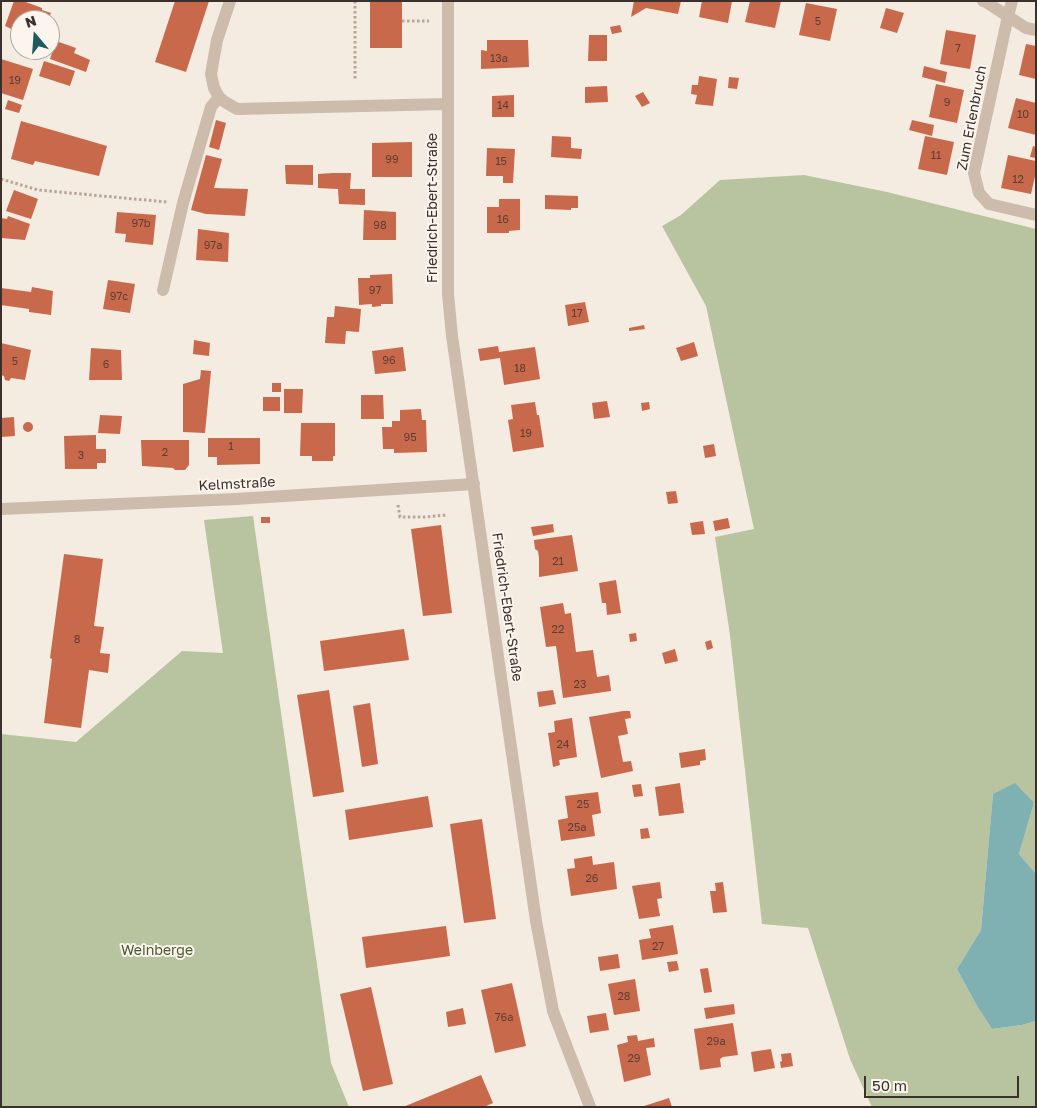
<!DOCTYPE html>
<meta charset="utf-8">
<style>
body{margin:0}
#map{position:relative;width:1037px;height:1108px;overflow:hidden;background:#f4ebe1;font-family:"Golos Text",sans-serif}
canvas{display:block}
.frame{position:absolute;inset:0;border:2px solid #3b302b;pointer-events:none}
.north{position:absolute;left:10px;top:10px;width:50px;height:50px;box-sizing:border-box;background:#fbf5ee;border:1px solid #aea6a0;border-radius:50%;rotate:342deg;font-size:14px;font-weight:700;line-height:20px;text-align:center;color:#3b302b}
.north::after{content:'';display:block;margin:auto;width:18px;height:22px;background:#1f5a5e;clip-path:polygon(50% 0,100% 100%,50% 72%,0 100%)}
.scale{position:absolute;left:864px;top:1076px;width:155px;height:22px;box-sizing:border-box;border:2px solid #3b302b;border-top:0;padding-left:6px;font-size:15px;line-height:18px;white-space:nowrap;color:#3b302b;-webkit-text-stroke:4px #fbf5ee;paint-order:stroke}
</style>
<div id="map">
<canvas width="1037" height="1108"></canvas>
<div class="frame"></div>
<div class="north">N</div>
<div class="scale">50 m</div>
</div>
<script>
const c = document.querySelector('canvas').getContext('2d');
c.lineJoin = 'round';
function paint(path, color) { c.fillStyle = color; c.fill(path, 'evenodd'); }
const shape = rows => new Path2D(rows.map(r => 'M' + r).join(''));
function trace(path, color, width, dash) { c.strokeStyle = color; c.lineWidth = width; c.lineCap = dash ? 'butt' : 'round'; c.setLineDash(dash || []); c.stroke(path); }
function label(font, color, halo, rows, align = 'center') {
  c.font = font + ' "Golos Text",sans-serif'; c.lineWidth = 4; c.setLineDash([]); c.textBaseline = 'middle'; c.strokeStyle = halo; c.fillStyle = color; for (const [text, x, y, turn = 0] of rows) {
    c.save(); c.translate(x, y); c.rotate((+turn || 0) * Math.PI / 180); c.textAlign = isNaN(turn) ? turn : align; if (halo) c.strokeText(text, 0, 0); c.fillText(text, 0, 0); c.restore();
  }
}
const green = shape([
 [804,175,887,192,1036,229,1036,874,1019,854,1034,803,993,794,981,930,957,969,977,1006,992,1029,1022,1025,1036,1021,1036,1107,872,1107,850,1059,808,928,762,924,730,635,715,537,754,529,706,306,662,226,681,215,720,180],
 [253,516,331,1063,349,1107,1,1107,1,734,76,742,182,651,223,653,204,520]
]);
const water = shape([
 [1015,783,1034,803,1019,854,1036,874,1036,1021,1022,1025,992,1029,977,1006,957,969,981,930,993,794]
]);
const building = shape([
 [14,1,23,1,42,8,42,10,51,13,48,20,20,20,20,33,5,26],
 [175,1,209,1,186,72,155,62],
 [370,1,402,1,402,48,370,48],
 [634,1,681,1,678,14,646,8,631,17],
 [702,1,732,1,728,23,699,17],
 [750,1,781,1,775,28,745,22],
 [806,3,837,9,830,41,799,35],
 [886,8,904,13,897,33,880,28],
 [620,25,622,32,612,34,610,27],
 [946,30,976,35,970,69,940,64],
 [589,35,607,35,607,61,588,61],
 [487,40,528,40,529,67,481,69,481,50,487,51],
 [56,41,76,48,74,53,90,60,86,72,50,59],
 [1026,44,1036,46,1036,79,1019,75],
 [1,59,33,69,23,100,1,93],
 [44,61,75,71,70,86,39,76],
 [924,66,947,72,945,83,922,77],
 [699,76,717,79,713,106,695,104,697,95,691,94,692,85,698,85],
 [729,77,739,78,737,89,728,88],
 [936,84,964,90,957,123,929,117],
 [607,86,608,102,585,103,585,87],
 [643,92,650,103,642,107,635,96],
 [514,95,514,117,492,117,492,96],
 [1016,98,1036,103,1036,135,1008,128],
 [8,100,22,105,19,113,5,109],
 [216,120,226,123,219,150,209,147],
 [912,120,934,125,932,136,909,130],
 [21,121,107,146,99,176,35,161,33,165,11,159],
 [552,136,571,137,571,148,582,149,581,159,551,157],
 [925,136,954,142,947,175,918,169],
 [412,142,412,177,372,177,372,143],
 [1033,146,1036,147,1036,158,1030,157],
 [487,148,515,149,513,183,503,183,503,176,486,176],
 [206,155,222,159,214,188,248,189,245,216,206,214,191,210],
 [1008,155,1036,161,1036,172,1031,194,1001,188],
 [285,165,313,165,313,185,286,184],
 [333,173,351,173,350,189,365,189,365,205,339,204,338,189,318,188,318,174],
 [14,190,38,199,31,219,6,211],
 [545,195,578,196,578,208,571,208,571,210,545,209],
 [499,199,520,199,520,230,509,231,509,233,487,233,487,207,499,207],
 [364,210,396,212,396,240,363,240],
 [117,212,156,215,153,245,125,242,126,234,115,233],
 [8,216,30,224,25,240,1,238,1,218,7,219],
 [198,229,229,233,228,262,196,260],
 [392,274,393,304,381,304,381,306,372,307,372,304,359,305,358,278,370,278,370,275],
 [108,280,135,284,130,313,103,309],
 [32,287,53,291,51,315,29,312,29,309,1,305,1,288,31,292],
 [585,302,589,322,568,326,565,305],
 [335,306,361,309,359,332,346,331,345,344,325,343,327,317,334,317],
 [644,325,645,329,629,331,629,328],
 [194,340,210,343,209,356,193,354],
 [694,342,698,356,681,361,676,348],
 [1,343,31,350,25,380,11,378,9,381,5,380,4,376,1,375],
 [498,346,499,352,535,347,540,379,504,385,500,358,480,361,478,349],
 [403,347,406,371,375,374,372,351],
 [91,348,121,350,122,380,89,380],
 [201,370,211,371,205,433,183,432,183,384,200,379],
 [272,383,281,383,281,392,272,392],
 [284,389,303,389,302,413,284,413],
 [361,395,383,395,384,419,361,419],
 [263,397,280,397,280,411,263,411],
 [607,401,610,417,594,419,592,403],
 [535,402,537,415,539,415,544,447,513,452,508,420,513,419,511,405],
 [649,402,650,409,642,411,641,403],
 [421,409,422,420,426,420,427,452,394,453,394,449,383,449,382,427,392,427,392,421,400,421,400,410],
 [100,415,122,416,120,434,98,433],
 [14,417,15,436,1,437,1,418],
 '23 427a5 5 0 1 1 10 0a5 5 0 1 1-10 0Z',
 [301,423,335,423,335,456,333,456,333,461,312,461,312,456,300,456],
 [96,435,96,449,106,449,106,463,97,463,97,469,65,469,64,436],
 [208,438,260,438,260,464,217,465,217,457,208,457],
 [141,440,189,440,189,465,185,470,175,470,173,468,142,466],
 [714,444,716,456,705,458,703,446],
 [676,491,678,503,668,504,666,492],
 [261,517,270,517,270,523,261,523],
 [728,518,730,528,715,531,713,521],
 [703,521,705,534,692,535,690,523],
 [553,524,554,532,533,536,531,527],
 [441,525,452,613,423,616,411,529],
 [572,535,578,571,539,577,539,558,538,551,535,549,534,540],
 [64,554,103,559,94,626,104,627,100,653,110,654,108,673,89,670,81,728,44,723,52,659,50,658],
 [616,580,621,613,607,615,606,603,602,603,599,583],
 [563,603,565,614,571,613,576,652,593,650,597,677,609,675,611,691,563,698,556,646,546,647,540,607],
 [404,629,409,660,324,671,320,641],
 [636,633,637,641,630,642,629,634],
 [711,640,713,648,707,650,705,642],
 [675,649,678,661,665,664,662,653],
 [329,690,344,792,313,797,297,695],
 [553,690,556,704,539,707,537,692],
 [370,703,378,764,362,767,353,706],
 [623,711,630,711,631,718,625,719,628,734,618,736,623,762,631,761,633,771,601,778,589,717],
 [572,718,577,757,559,760,560,765,553,767,548,733,555,732,554,721],
 [705,749,706,760,700,761,700,765,681,768,679,753],
 [680,783,684,813,659,816,655,787],
 [641,784,643,796,634,797,632,785],
 [598,792,601,813,592,815,595,836,561,841,558,820,568,818,565,796],
 [428,796,433,827,349,840,345,810],
 [482,819,496,919,464,923,450,824],
 [648,828,650,838,641,839,640,829],
 [592,856,593,865,614,862,617,889,571,896,567,869,575,868,574,859],
 [660,882,662,898,657,899,660,916,639,919,632,886],
 [723,882,727,912,713,913,710,891,716,891,715,883],
 [673,925,678,954,642,960,639,940,651,938,649,929],
 [446,926,450,956,366,968,362,937],
 [618,954,620,968,600,971,598,957],
 [677,961,679,970,669,972,667,962],
 [708,968,712,992,704,993,700,969],
 [635,979,640,1011,614,1015,608,984],
 [512,983,526,1046,495,1053,481,990],
 [371,987,393,1084,363,1091,340,994],
 [734,1004,735,1014,706,1019,704,1008],
 [463,1008,466,1024,448,1027,446,1012],
 [606,1013,609,1030,590,1033,587,1016],
 [733,1023,738,1055,723,1057,720,1059,721,1067,700,1070,694,1029],
 [637,1035,638,1041,654,1038,655,1047,646,1048,651,1075,624,1082,617,1045,628,1042,627,1036],
 [771,1049,775,1068,754,1072,751,1052],
 [791,1053,793,1066,781,1068,780,1062,782,1061,781,1054],
 [481,1075,493,1103,484,1107,403,1107],
 [669,1098,672,1107,644,1107,644,1106]
]);
const path = shape([
 [355,1,355,79],
 [402,21,429,21],
 [1,179,38,190,167,202],
 [398,505,400,517,424,517,447,515]
]);
const minor = shape([
 [230,1,217,40,211,74,214,88,219,97,225,102,237,109,447,104],
 [448,1,448,294,452,336,536,921,553,1011,590,1107],
 [983,1,986,2,1026,28,1036,30],
 [1012,1,1008,16,974,173,979,193,989,204,1036,215],
 [163,290,183,203,211,107,219,97],
 [1,509,236,499,474,484]
]);
const numberNames = [
 ["5",818,22],
 ["7",958,49],
 ["13a",499,59],
 ["19",15,81],
 ["9",947,103],
 ["14",503,106],
 ["10",1023,115],
 ["11",936,156],
 ["99",392,160],
 ["15",501,162],
 ["12",1018,180],
 ["16",503,220],
 ["97b",141,224],
 ["98",380,226],
 ["97a",213,246],
 ["97",375,291],
 ["97c",119,297],
 ["17",577,314],
 ["96",389,361],
 ["5",15,362],
 ["6",106,365],
 ["18",520,369],
 ["19",526,434],
 ["95",410,438],
 ["1",231,447],
 ["2",165,453],
 ["3",81,456],
 ["21",558,562],
 ["22",558,630],
 ["8",77,640],
 ["23",580,685],
 ["24",563,745],
 ["25",583,805],
 ["25a",577,828],
 ["26",592,879],
 ["27",658,947],
 ["28",624,997],
 ["76a",504,1018],
 ["29a",716,1042],
 ["29",634,1059]
];
const streetNames = [
 ["Zum Erlenbruch",972,118,-79],
 ["Friedrich-Ebert-Straße",433,208,-90],
 ["Kelmstraße",237,484,-3],
 ["Friedrich-Ebert-Straße",507,607,82]
];
const parkNames = [
 ["Weinberge",157,951]
];
paint(green, '#b8c4a0');
paint(water, '#7fb0b2');
paint(building, '#c8694b');
trace(path, '#b9a596', 3, [2.5, 2.5]);
trace(minor, '#cdbbac', 12);
label('11px', '#5e3e33', null, numberNames);
label('14px', '#3b302b', '#fbf5ee', streetNames);
label('14px', '#4a5a2e', '#fbf5ee', parkNames);
</script>
